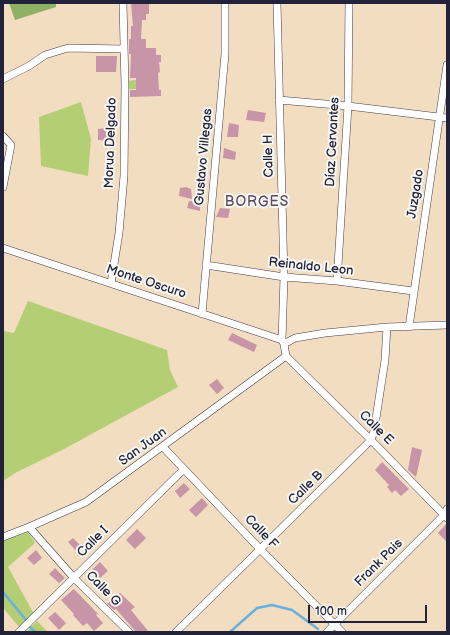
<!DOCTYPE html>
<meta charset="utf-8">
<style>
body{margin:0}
#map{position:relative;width:450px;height:635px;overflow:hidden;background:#f2ddc1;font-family:"Balsamiq Sans",sans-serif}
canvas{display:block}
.frame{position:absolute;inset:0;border:4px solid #22223b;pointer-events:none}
.scale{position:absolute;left:308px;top:605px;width:119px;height:18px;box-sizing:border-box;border:2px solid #22223b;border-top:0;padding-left:5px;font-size:12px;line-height:14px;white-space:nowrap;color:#22223b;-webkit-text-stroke:3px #f6f6f2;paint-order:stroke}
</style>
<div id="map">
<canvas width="450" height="635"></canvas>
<div class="frame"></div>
<div class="scale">100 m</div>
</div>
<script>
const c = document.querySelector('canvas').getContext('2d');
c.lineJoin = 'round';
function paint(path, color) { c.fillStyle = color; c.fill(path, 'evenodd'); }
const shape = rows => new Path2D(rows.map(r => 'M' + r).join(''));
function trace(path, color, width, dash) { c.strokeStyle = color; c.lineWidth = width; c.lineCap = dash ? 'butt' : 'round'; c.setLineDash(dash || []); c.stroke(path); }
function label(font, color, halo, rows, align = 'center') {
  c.font = font + ' "Balsamiq Sans",sans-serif'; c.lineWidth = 4; c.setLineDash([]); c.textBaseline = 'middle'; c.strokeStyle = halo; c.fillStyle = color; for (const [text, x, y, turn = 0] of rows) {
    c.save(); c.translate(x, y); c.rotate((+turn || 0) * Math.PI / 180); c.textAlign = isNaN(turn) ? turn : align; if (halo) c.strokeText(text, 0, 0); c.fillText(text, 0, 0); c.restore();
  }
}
const green = shape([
 [136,80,136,89,128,89,128,81],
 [81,102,91,139,88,176,41,166,39,117],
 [28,301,167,350,170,370,178,387,64,449,17,472,3,481,3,331,14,333],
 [28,532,35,543,8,567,34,614,20,628,3,608,3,541],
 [37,621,48,632,26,632]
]);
const forest = shape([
 [9,3,56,3,56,7,15,20]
]);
const stream = shape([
 [3,592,26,620],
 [29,626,35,632],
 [230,632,257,608,272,605,292,610,318,629]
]);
const building = shape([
 [131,3,149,3,149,14,146,14,146,20,142,20,141,39,146,39,146,48,156,48,156,55,161,55,161,62,159,62,160,72,158,73,159,90,161,90,161,96,130,97,130,90,136,90,136,78,130,78,131,54,129,54,129,39,131,39,131,26,133,26],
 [96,56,117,56,116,72,96,72],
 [248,110,266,113,264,122,246,120],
 [229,123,239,125,238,137,227,137],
 [115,127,115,141,98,140,98,129],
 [224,148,236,152,235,160,223,158],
 [186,187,191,189,192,199,179,196,180,188],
 [189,201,200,201,200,211,187,208],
 [220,208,230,209,228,218,216,217],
 [232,333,257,345,254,352,228,340],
 [217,379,224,388,217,394,209,385],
 [412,447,422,450,416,477,408,470],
 [382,462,409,489,401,496,395,490,392,493,387,487,389,485,375,470],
 [184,483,190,489,180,498,175,491],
 [202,498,208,505,196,517,189,510],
 [447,523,447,542,438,533],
 [137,529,146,538,135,549,126,540],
 [73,538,82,547,77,552,68,542],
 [36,550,42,558,34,565,27,558],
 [100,562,108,571,100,578,92,570],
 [55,568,65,578,59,583,49,574],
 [74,589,98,614,96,615,103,623,94,631,87,623,83,626,73,615,74,614,61,600],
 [120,593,135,607,131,610,149,632,136,632,116,609,114,610,107,604],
 [55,612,66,623,59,630,48,618]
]);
const minor = shape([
 [277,3,284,277,282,340,284,344,286,356],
 [3,79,29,66,45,55,68,48,124,49],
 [279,100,348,106,447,118],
 [3,136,11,145,3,187],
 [3,248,282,340],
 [206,265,284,277,337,281,413,291],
 [337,281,348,106,349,3],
 [111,283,119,233,124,176,125,86,123,3],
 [202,314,225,54,225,3],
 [409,327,447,65],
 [284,344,295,338,325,333,387,327,447,325],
 [286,356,371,440,447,518],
 [163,447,260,549,342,632],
 [29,527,74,578,129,632],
 [3,537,29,527,86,502,286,356],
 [19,632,184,469],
 [176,632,371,440,374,431,385,360,387,327],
 [327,632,444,515,447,509]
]);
const streetNames = [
 ["Díaz Cervantes",333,142,-87],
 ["Morua Delgado",111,143,-88],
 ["Calle H",269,156,-91],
 ["Gustavo Villegas",204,157,-85],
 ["Juzgado",416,194,-81],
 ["Reinaldo Leon",311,267,6],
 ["Monte Oscuro",146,282,18],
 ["Calle E",376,428,45],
 ["San Juan",143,447,-36],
 ["Calle B",306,488,-44],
 ["Calle F",261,532,46],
 ["Calle I",93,542,-45],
 ["Frank Pais",379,563,-45],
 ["Calle G",103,589,45]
];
const neighbourhoodNames = [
 ["BORGES",257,202]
];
paint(green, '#b4ce73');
paint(forest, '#8fb165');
trace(stream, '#67b0df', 2.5);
paint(building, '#c894a8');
trace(minor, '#413e4f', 8);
trace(minor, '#fff', 7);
label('13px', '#22223b', '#f6f6f2', streetNames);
c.letterSpacing = '1px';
label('14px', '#5c4a61', '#f6f6f2', neighbourhoodNames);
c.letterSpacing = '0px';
</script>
